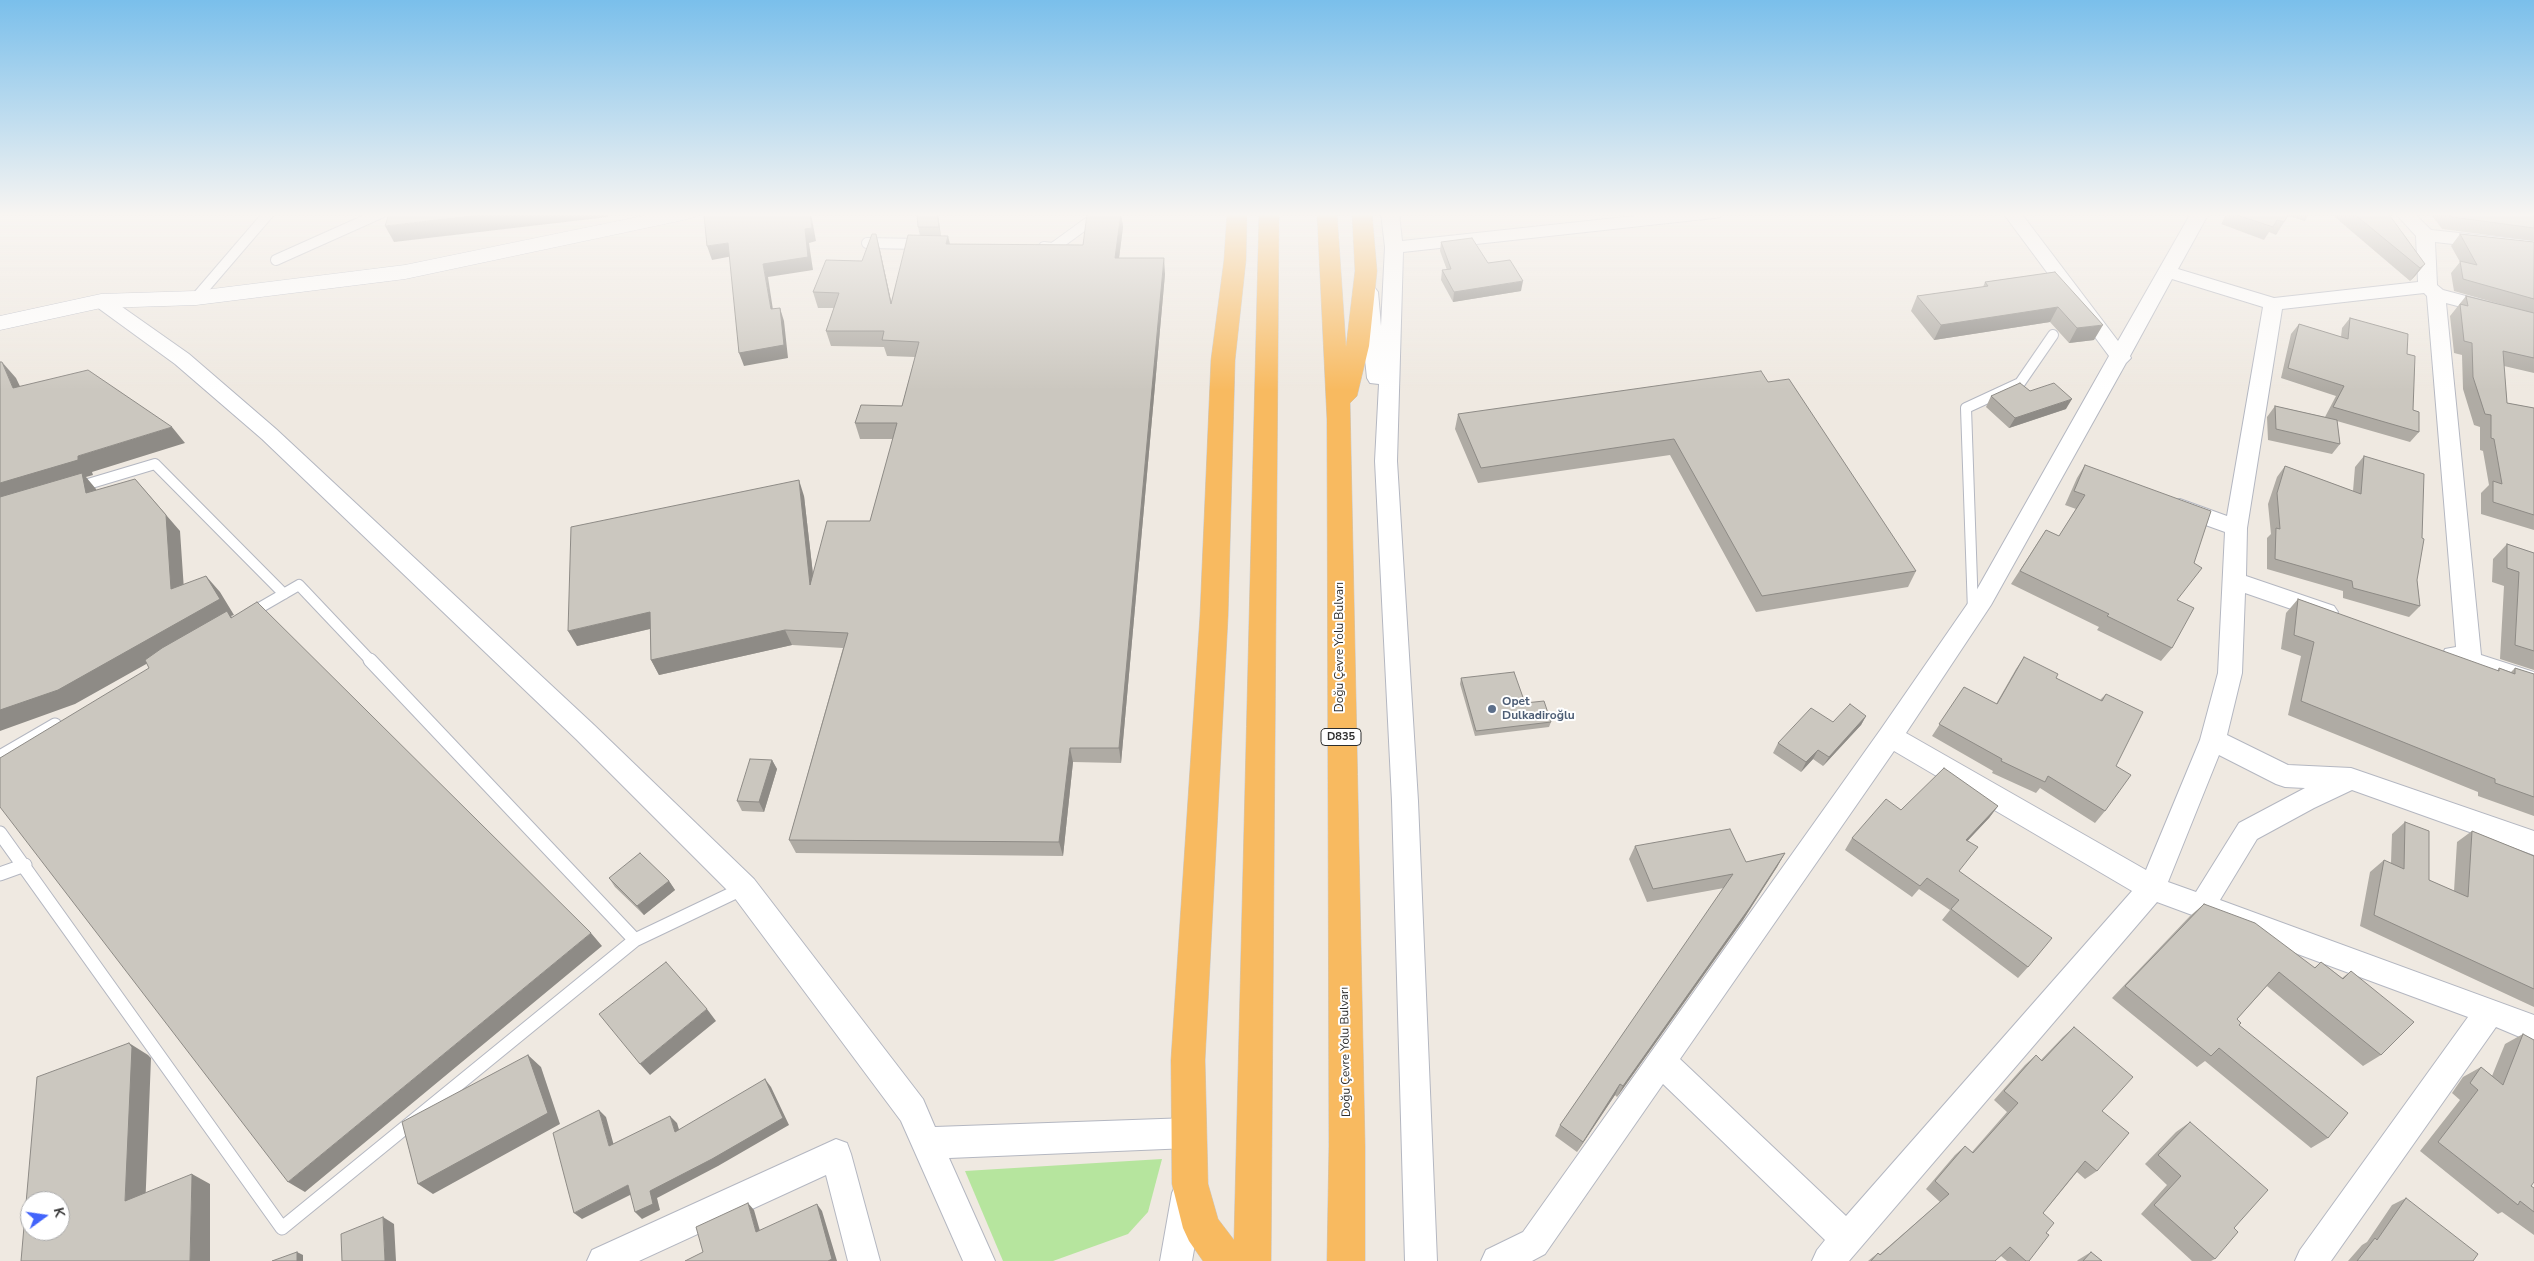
<!DOCTYPE html>
<meta charset="utf-8">
<style>
body{margin:0}
#map{position:relative;width:2534px;height:1261px;overflow:hidden;background:#efe9e1;font-family:"Nunito Sans",sans-serif}
canvas{display:block}
.north{position:absolute;left:20px;top:1191px;width:50px;height:50px;box-sizing:border-box;background:#fff;border:1px solid #ababab;border-radius:50%;rotate:76deg;font-size:14px;font-weight:700;line-height:20px;text-align:center;color:#2e2e2e}
.north::after{content:'';display:block;margin:auto;width:18px;height:22px;background:#4264fb;clip-path:polygon(50% 0,100% 100%,50% 72%,0 100%)}
</style>
<div id="map">
<canvas width="2534" height="1261"></canvas>
<div class="north">K</div>
</div>
<script>
const c = document.querySelector('canvas').getContext('2d');
c.lineJoin = 'round';
function paint(path, color) { c.fillStyle = color; c.fill(path, 'evenodd'); }
const shape = rows => new Path2D(rows.map(r => 'M' + r).join(''));
function trace(path, color, width, dash) { c.strokeStyle = color; c.lineWidth = width; c.lineCap = dash ? 'butt' : 'round'; c.setLineDash(dash || []); c.stroke(path); }
function label(font, color, halo, rows, align = 'center') {
  c.font = font + ' "Nunito Sans",sans-serif'; c.lineWidth = 4; c.setLineDash([]); c.textBaseline = 'middle'; c.strokeStyle = halo; c.fillStyle = color; for (const [text, x, y, turn = 0] of rows) {
    c.save(); c.translate(x, y); c.rotate((+turn || 0) * Math.PI / 180); c.textAlign = isNaN(turn) ? turn : align; if (halo) c.strokeText(text, 0, 0); c.fillText(text, 0, 0); c.restore();
  }
}
const green = shape([
 [1162,1159,1148,1212,1128,1234,1053,1261,1003,1261,965,1171]
]);
const serviceFar1 = shape([
 [867,243,920,244],
 [1044,247,1053,248,1101,213],
 [276,260,381,213],
 [196,298,269,213],
 [78,487,155,464,284,594],
 [1973,611,1966,408,2020,383,2053,335],
 [249,614,299,585,371,661]
]);
const service = shape([
 [370,660,635,940],
 [0,757,55,725],
 [0,833,282,1228,635,940,744,888],
 [0,874,25,865]
]);
const minor = shape([
 [1381,213,1399,213,1402,241,1662,213,1723,213,1720,217,1714,218,1403,252,1397,461,1418,801,1437,1261,1405,1261,1392,801,1375,461,1379,384,1370,383,1367,378,1358,292,1361,288,1375,288,1378,292,1381,326,1385,247,1381,213],
 [2003,213,2021,213,2118,341,2191,213,2209,213,2178,269,2274,298,2418,282,2416,236,2395,213,2414,213,2431,230,2534,241,2534,253,2435,242,2437,285,2443,290,2534,314,2534,326,2446,303,2481,655,2534,672,2534,692,2445,663,2442,656,2445,649,2456,647,2427,296,2424,293,2282,309,2247,528,2246,576,2334,606,2338,612,2334,618,2326,621,2245,593,2242,673,2227,735,2288,765,2351,768,2534,831,2534,855,2352,790,2314,808,2257,839,2220,900,2534,1015,2534,1043,2496,1027,2331,1261,2295,1261,2300,1250,2468,1017,2157,902,1849,1261,1812,1261,1817,1250,1825,1240,1663,1084,1545,1254,1532,1261,1481,1261,1486,1250,1523,1232,1881,729,1975,593,2109,356,2003,213],
 [2172,279,2263,307,2227,516,2180,499,2172,501,2169,507,2172,513,2225,532,2218,673,2200,740,2146,870,1906,733,1991,605,2126,363,2131,358,2130,356,2172,279],
 [1894,751,2132,891,1846,1216,1680,1059,1894,751],
 [2219,755,2276,784,2285,787,2305,788,2239,823,2196,892,2168,882,2219,755],
 [101,295,108,297,189,354,276,429,594,725,754,879,923,1099,935,1127,1189,1118,1200,1122,1204,1133,1200,1144,1189,1148,949,1158,995,1261,963,1261,901,1121,734,897,576,739,262,439,175,364,94,305,91,301,94,297,101,295],
 [836,1139,847,1143,851,1154,880,1261,848,1261,826,1175,639,1261,587,1261,592,1250,836,1139],
 [1188,1177,1199,1182,1204,1193,1192,1261,1160,1261,1172,1193,1177,1182,1188,1177]
]);
const secondary = shape([
 [657,213,698,213,695,217,688,219,405,279,196,305,101,308,0,330,0,316,101,294,196,291,405,265,657,213]
]);
const trunk = shape([
 [1227,213,1247,213,1246,260,1235,360,1228,616,1205,1060,1208,1184,1218,1219,1234,1240,1259,213,1279,213,1271,1261,1203,1261,1189,1241,1183,1228,1172,1184,1171,1060,1200,616,1211,360,1224,260,1227,213],
 [1317,213,1337,213,1346,347,1355,271,1352,213,1372,213,1377,271,1369,346,1357,396,1350,403,1365,1146,1365,1261,1327,1261,1329,1146,1327,419,1317,213]
]);
const wall = shape([
 [917,213,938,213,941,236,950,244,1083,245,1121,213,1123,227,1119,258,1165,274,1121,763,1073,762,1063,856,796,853,789,840,843,648,792,645,659,675,651,660,650,629,577,646,804,496,813,574,870,521,893,439,860,439,855,423,902,406,915,357,887,356,884,347,831,346,826,331,834,308,818,308,813,292,880,250,891,302,920,236,918,227],
 [2227,213,2310,213,2305,221,2288,216,2276,235,2269,232,2264,240,2221,224],
 [2330,213,2388,213,2425,264,2415,276,2410,281],
 [2430,213,2534,213,2534,241,2442,229],
 [2460,234,2534,242,2534,373,2504,366,2507,403,2534,408,2534,530,2481,514,2481,493,2489,485,2483,451,2480,450,2480,427,2474,425,2463,389,2462,355,2454,353,2450,316,2466,296,2524,311,2454,291,2451,273,2460,262,2451,246],
 [1441,242,1521,291,1453,302,1441,280,1442,270,1447,270,1440,251],
 [2055,272,2094,340,2069,343,2050,322,1934,340,1911,311,1917,296,1983,287,1985,282],
 [2350,318,2407,354,2413,410,2419,432,2410,442,2337,421,2340,444,2332,454,2268,440,2267,417,2275,406,2325,417,2336,396,2281,378,2291,334,2299,324,2341,337,2342,328],
 [1768,382,1916,571,1908,587,1756,612,1670,455,1478,483,1455,429,1458,414],
 [2030,391,2066,409,2009,428,1986,407,1991,396],
 [2364,456,2417,580,2420,606,2409,617,2343,598,2343,591,2267,569,2267,538,2271,534,2268,504,2277,477,2285,466,2353,491,2355,467],
 [2085,465,2177,600,2172,648,2161,661,2097,630,2099,627,2011,584,2046,530,2059,536,2076,509,2065,505,2077,478],
 [2507,544,2534,553,2534,670,2500,659,2504,586,2492,582,2493,559],
 [2298,599,2497,671,2499,668,2511,672,2515,668,2534,674,2534,816,2478,796,2478,792,2288,715,2301,656,2281,649,2286,613],
 [2024,657,2056,678,2100,700,2106,694,2116,766,2105,811,2095,823,2040,788,2036,793,1992,773,1993,771,1932,736,1964,687,1996,704,2016,669],
 [1461,678,1525,703,1551,722,1549,727,1475,736,1460,684],
 [1866,716,1861,725,1823,766,1813,759,1801,772,1773,753,1778,743,1833,722],
 [772,760,777,769,764,812,742,811,737,801],
 [1998,806,1989,818,1968,840,1959,871,2028,967,2018,978,1942,920,1950,910,1919,889,1912,897,1845,850,1852,838,1901,810],
 [2405,822,2429,880,2454,891,2457,842,2472,831,2534,856,2534,1007,2360,926,2370,872,2384,860,2391,863,2392,834],
 [1635,846,1746,862,1785,853,1777,867,1743,920,1617,1097,1615,1095,1577,1152,1555,1136,1560,1125,1724,888,1647,902,1629,859],
 [609,878,669,881,675,890,644,915,615,887],
 [2204,904,2314,968,2321,962,2342,978,2351,971,2381,1055,2363,1066,2267,986,2237,1019,2239,1025,2328,1138,2311,1148,2205,1061,2197,1067,2112,998,2190,916],
 [2074,1027,2102,1111,2097,1171,2085,1179,2077,1172,2043,1213,2046,1233,2029,1261,2007,1261,2001,1256,1995,1261,1868,1261,1878,1253,1880,1254,1940,1202,1926,1189,1955,1155,1965,1146,1972,1152,2007,1112,1994,1100,2025,1065,2036,1055,2041,1060,2063,1037],
 [2523,1034,2531,1186,2534,1188,2534,1235,2502,1212,2498,1214,2420,1151,2460,1100,2452,1093,2463,1077,2481,1067,2492,1076,2505,1044],
 [2190,1122,2234,1228,2215,1259,2211,1261,2192,1261,2141,1214,2167,1185,2145,1164,2176,1132],
 [2406,1198,2473,1261,2348,1261,2362,1245,2367,1242,2392,1205],
 [2091,1252,2102,1261,2077,1261,2078,1260]
]);
const shadedWall = shape([
 [498,213,608,213,608,217,394,242,385,226],
 [810,213,811,213,816,241,809,243,813,270,768,277,775,323,771,309,763,264,805,229],
 [937,213,938,213,941,238,939,227],
 [1121,213,1123,227,1117,274,1115,258],
 [876,234,880,250,895,319,891,304],
 [948,236,952,252,946,244],
 [728,243,733,256,712,260,707,246],
 [1164,258,1165,274,1121,763,1119,748],
 [2425,264,2415,276,2410,281,2420,268],
 [1523,281,1521,291,1453,302,1454,292],
 [2058,307,2050,322,1934,340,1941,325],
 [780,308,784,321,788,358,744,366,739,353],
 [2103,325,2094,340,2069,343,2077,328],
 [2,362,16,378,28,403,13,388],
 [2072,399,2066,409,2009,428,2015,418],
 [172,427,185,443,92,472,93,475,86,477,96,489,101,508,0,503,0,483,78,456],
 [135,479,180,531,185,605,171,589],
 [799,480,804,496,816,601,810,585],
 [206,576,220,592,234,615,231,616,241,626,245,633,230,617,75,704,0,731,0,710],
 [650,612,658,627,577,646,568,631],
 [785,630,792,645,659,675,651,660],
 [1866,716,1861,725,1823,766,1829,757],
 [1070,748,1073,762,1063,856,1059,842],
 [1818,750,1813,759,1801,772,1806,762],
 [772,760,777,769,764,812,759,802],
 [1998,806,1989,818,1958,851,1966,840],
 [1785,853,1777,867,1743,920,1617,1097,1623,1086],
 [669,881,675,890,644,915,637,906],
 [591,933,602,946,305,1192,288,1182],
 [707,1009,716,1021,650,1075,640,1064],
 [129,1043,148,1055,151,1058,145,1211,125,1201],
 [528,1055,541,1067,560,1124,433,1194,418,1184],
 [765,1079,771,1087,789,1125,718,1166,657,1198,660,1210,642,1219,635,1212,650,1191],
 [1620,1084,1615,1095,1577,1152,1583,1142],
 [599,1110,606,1117,616,1153,609,1146],
 [670,1116,677,1123,682,1139,675,1132],
 [192,1174,210,1184,210,1261,190,1261],
 [628,1185,636,1192,582,1219,574,1213],
 [748,1203,754,1210,762,1238,756,1232],
 [817,1204,822,1211,837,1261,828,1261],
 [383,1217,394,1224,396,1261,385,1261],
 [297,1252,303,1255,303,1261,297,1261]
]);
const building = shape([
 [389,213,498,213,385,226,389,213],
 [715,213,810,213,812,228,805,229,808,257,763,264,771,309,780,308,784,345,739,353,728,243,707,246,704,215,715,213],
 [917,213,937,213,939,227,918,227,917,213],
 [1089,213,1121,213,1115,258,1164,258,1119,748,1070,748,1059,842,789,840,848,633,785,630,651,660,650,612,568,631,571,527,799,480,810,585,827,521,870,521,897,423,855,423,861,405,902,406,919,342,882,340,884,331,826,331,839,293,813,292,826,260,862,261,872,234,876,234,891,304,908,235,948,236,946,244,1083,245,1087,214,1089,213],
 [2231,213,2289,213,2284,222,2277,220,2273,227,2231,213],
 [2353,213,2388,213,2425,264,2420,268,2353,213],
 [2448,213,2534,213,2534,228,2452,217,2448,213],
 [2460,234,2534,242,2534,299,2463,279,2460,261,2477,265,2460,234],
 [1472,238,1488,263,1510,260,1523,281,1454,292,1442,270,1451,269,1441,242,1472,238],
 [2055,272,2103,325,2077,328,2058,307,1941,325,1917,296,1988,286,1985,282,2055,272],
 [2466,296,2534,313,2534,358,2503,351,2507,403,2534,408,2534,515,2493,502,2493,481,2502,484,2494,439,2491,438,2491,415,2485,414,2473,377,2472,343,2464,341,2460,304,2468,306,2466,296],
 [2350,318,2408,334,2407,354,2415,356,2413,410,2419,412,2419,432,2333,407,2344,386,2288,368,2299,324,2348,339,2350,318],
 [0,362,2,362,13,388,88,370,172,427,78,456,78,460,0,483,0,362],
 [1761,371,1768,382,1789,379,1916,571,1762,596,1674,439,1481,468,1458,414,1761,371],
 [2020,383,2030,391,2054,383,2072,399,2015,418,1991,396,2020,383],
 [2275,406,2337,420,2340,444,2276,429,2275,406],
 [2364,456,2424,474,2422,538,2424,539,2417,580,2420,606,2353,588,2352,581,2275,559,2276,528,2280,529,2277,493,2285,466,2361,494,2364,456],
 [2085,465,2211,511,2194,563,2202,568,2177,600,2194,608,2172,648,2107,616,2109,614,2020,571,2046,530,2059,536,2085,495,2074,491,2085,465],
 [82,473,86,493,135,479,166,515,171,589,206,576,220,599,58,690,0,710,0,497,82,473],
 [2507,544,2534,553,2534,651,2515,645,2519,572,2507,568,2507,544],
 [2298,599,2499,671,2499,668,2515,674,2515,668,2534,674,2534,797,2495,783,2495,779,2301,701,2314,642,2294,635,2298,599],
 [257,602,591,933,288,1182,0,807,0,758,149,668,145,660,162,648,227,611,231,618,257,602],
 [2024,657,2058,674,2056,678,2102,701,2106,694,2143,712,2116,766,2131,775,2105,811,2048,776,2045,782,2001,761,2002,759,1939,724,1964,687,1997,704,2024,657],
 [1514,672,1525,703,1544,701,1551,722,1476,731,1461,678,1514,672],
 [1850,704,1866,716,1829,757,1818,750,1806,762,1778,743,1811,708,1833,722,1850,704],
 [750,759,772,760,759,802,737,801,750,759],
 [1944,768,1998,806,1966,840,1978,847,1959,871,2052,938,2028,967,1951,909,1959,900,1927,878,1920,886,1852,838,1886,799,1901,810,1944,768],
 [2405,822,2429,831,2429,880,2468,897,2472,831,2534,856,2534,989,2374,915,2384,860,2404,869,2405,822],
 [1730,829,1746,862,1785,853,1750,907,1623,1086,1620,1084,1583,1142,1560,1125,1733,874,1653,889,1635,846,1730,829],
 [640,853,669,881,637,906,609,878,640,853],
 [2204,904,2255,923,2315,968,2321,962,2343,979,2351,971,2414,1022,2381,1055,2279,972,2237,1019,2241,1023,2239,1025,2348,1113,2328,1138,2219,1048,2211,1056,2125,986,2204,904],
 [666,962,707,1009,640,1064,599,1014,666,962],
 [2074,1027,2133,1077,2102,1111,2129,1133,2097,1171,2085,1161,2043,1213,2054,1223,2046,1233,2049,1235,2029,1261,2026,1261,2010,1247,1995,1261,1871,1261,1878,1253,1880,1255,1949,1194,1935,1181,1965,1146,1973,1153,2018,1103,2004,1091,2036,1055,2042,1061,2074,1027],
 [2523,1034,2534,1040,2534,1182,2531,1186,2534,1188,2534,1212,2520,1201,2518,1205,2438,1142,2478,1090,2470,1083,2481,1067,2503,1085,2523,1034],
 [129,1043,132,1047,125,1201,192,1174,190,1261,21,1261,37,1077,129,1043],
 [30,1201,60,1201,60,1231,30,1231,30,1201],
 [528,1055,548,1113,418,1184,402,1122,528,1055],
 [765,1079,783,1118,712,1159,650,1191,653,1204,635,1212,628,1185,574,1213,553,1133,599,1110,609,1146,670,1116,675,1132,765,1079],
 [2190,1122,2268,1190,2234,1228,2238,1232,2215,1259,2154,1205,2181,1176,2158,1155,2190,1122],
 [2406,1198,2478,1254,2473,1261,2357,1261,2375,1238,2377,1240,2406,1198],
 [748,1203,756,1232,817,1204,832,1259,828,1261,685,1261,703,1252,696,1227,748,1203],
 [383,1217,385,1261,342,1261,341,1234,383,1217],
 [297,1252,297,1261,272,1261,297,1252],
 [2091,1252,2102,1261,2083,1261,2091,1252]
]);
const markers = [
 [1492,709,5,"#5c6f8a"]
];
const shields = [
 [1341,737,40]
];
const shieldNames = [
 ["D835",1341,737]
];
const streetNames = [
 ["Doğu Çevre Yolu Bulvarı",1340,647,-90],
 ["Doğu Çevre Yolu Bulvarı",1346,1052,-91]
];
const serviceNames = [
 ["Opet",1502,702],
 ["Dulkadiroğlu",1502,716]
];
paint(green, '#b6e59e');
trace(serviceFar1, '#b4b7c1', 12);
trace(service, '#b4b7c1', 15);
trace(minor, '#b4b7c1', 2);
trace(secondary, '#b4b7c1', 1);
trace(trunk, '#c9c9c9', 1);
trace(serviceFar1, '#fff', 10);
trace(service, '#fff', 13);
paint(minor, '#fff');
paint(secondary, '#fff');
paint(trunk, '#f8ba60');
paint(wall, '#afaba4');
paint(shadedWall, '#8e8b86');
paint(building, '#cbc7bf');
trace(building, '#8e8b86', 1);
const sky = c.createLinearGradient(0, 0, 0, 390);
sky.addColorStop(0, '#7abfeb');
sky.addColorStop(0.55, '#f8f5f2');
sky.addColorStop(1, '#f8f5f200');
c.fillStyle = sky;
c.fillRect(0, 0, 2534, 390);
for (const [x, y, r, color] of markers) { const dot = new Path2D(); dot.arc(x, y, r, 0, 2 * Math.PI); c.fillStyle = color; c.fill(dot); trace(dot, '#fff', 2); }
for (const [x, y, w] of shields) { const box = new Path2D(); box.roundRect(x - w / 2, y - 8.5, w, 17, 4); c.fillStyle = '#fff'; c.fill(box); trace(box, '#2e2e2e', 1); }
label('bold 11px', '#2e2e2e', null, shieldNames);
label('12px', '#2e2e2e', '#fff', streetNames);
label('bold 12px', '#4e5e75', '#fff', serviceNames, 'left');
</script>
